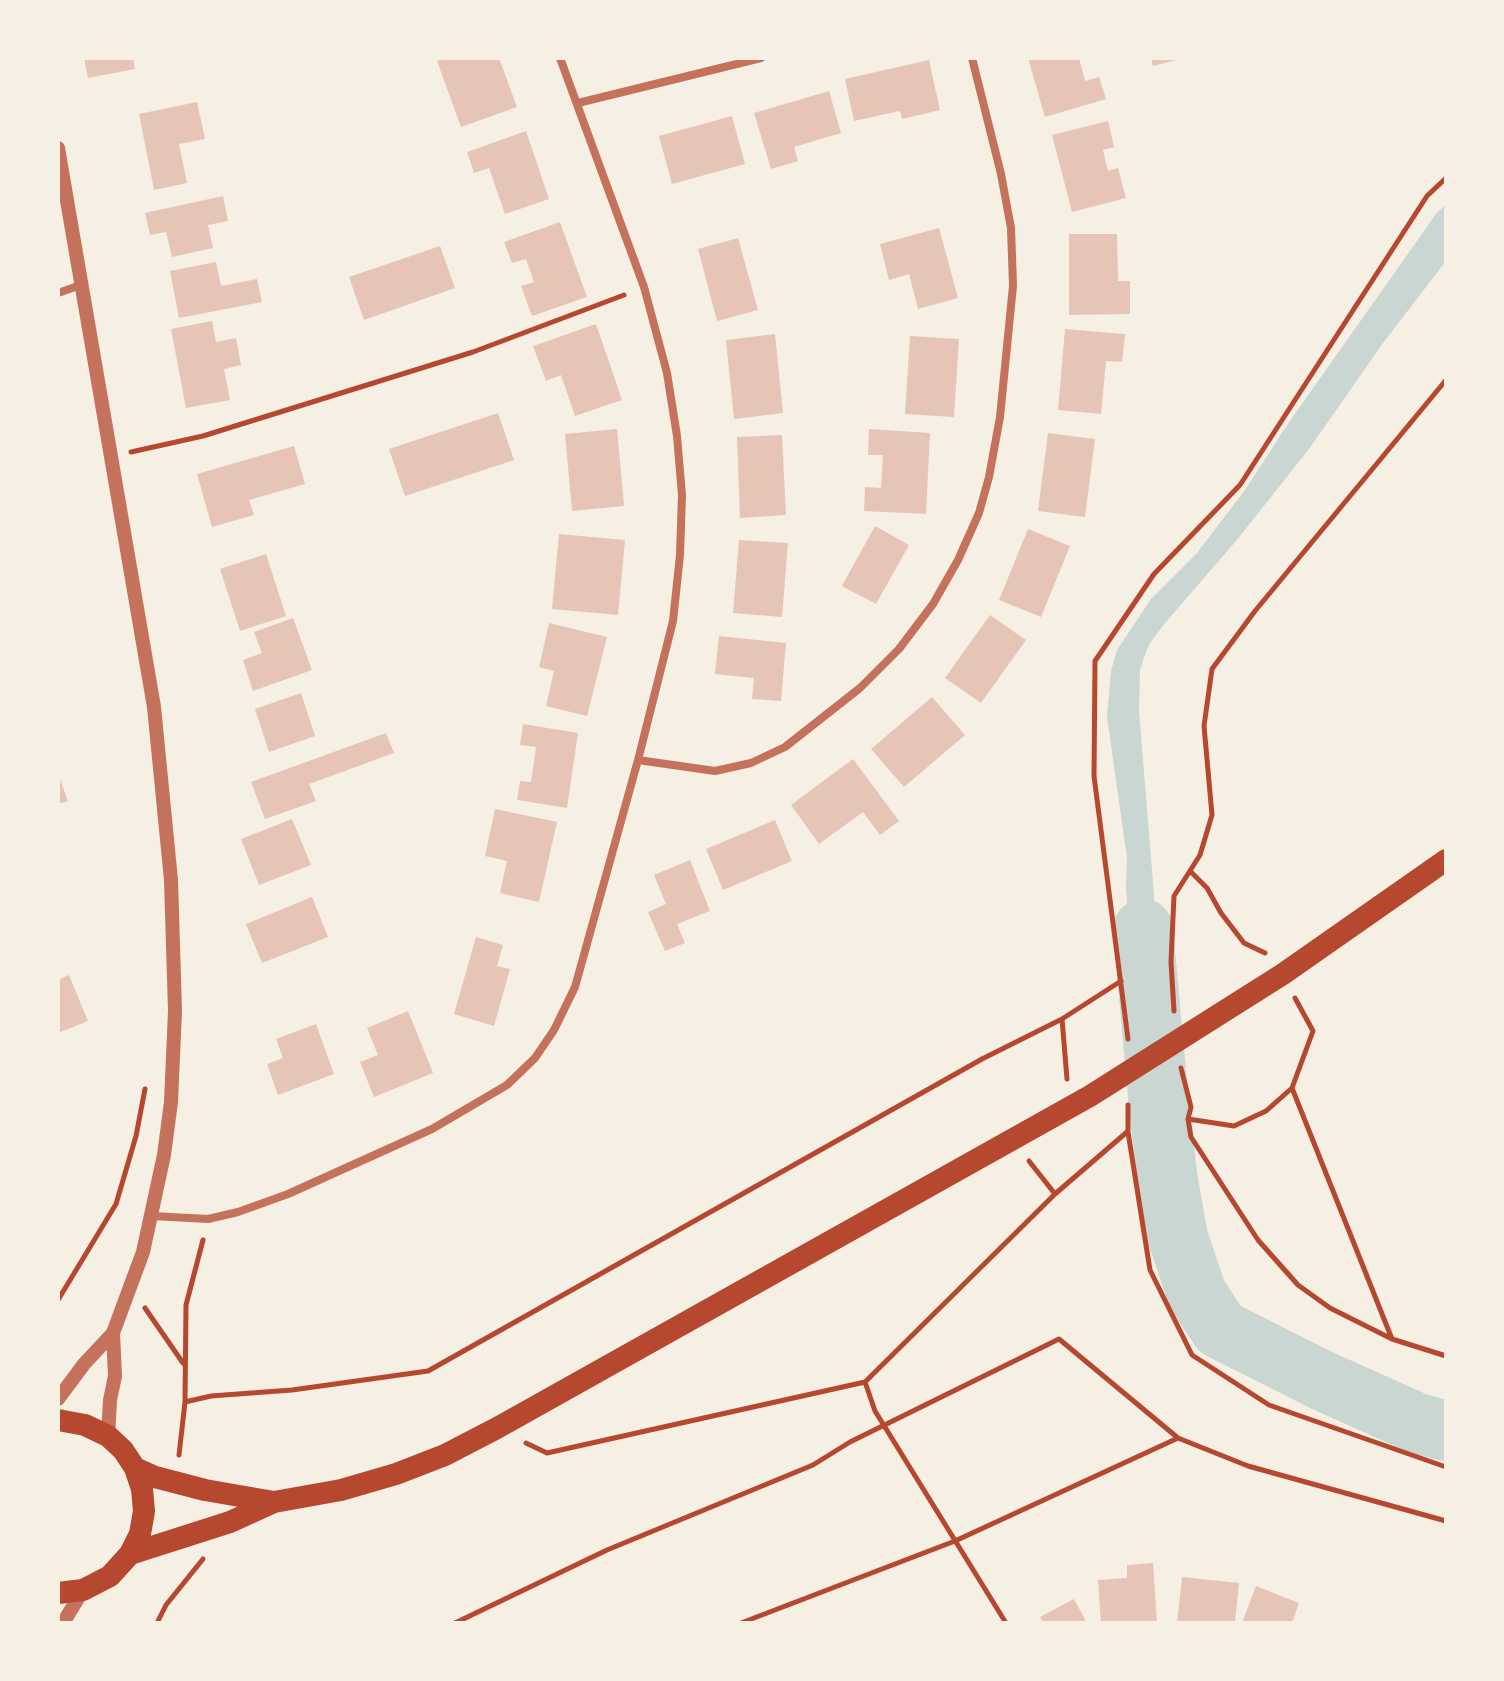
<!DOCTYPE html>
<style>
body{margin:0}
#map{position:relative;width:1504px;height:1681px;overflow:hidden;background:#f6efe4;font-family:"Archivo Narrow",sans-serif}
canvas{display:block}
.frame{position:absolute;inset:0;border:60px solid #f6efe4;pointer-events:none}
</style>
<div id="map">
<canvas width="1504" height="1681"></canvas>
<div class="frame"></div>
</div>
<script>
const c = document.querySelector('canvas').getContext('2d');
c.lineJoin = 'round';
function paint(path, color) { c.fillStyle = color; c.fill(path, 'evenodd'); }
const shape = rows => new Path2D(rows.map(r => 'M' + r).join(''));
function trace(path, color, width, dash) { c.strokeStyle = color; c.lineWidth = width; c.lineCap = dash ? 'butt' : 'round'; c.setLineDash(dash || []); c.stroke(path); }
const water = shape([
 [1446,204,1446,261,1383,343,1309,449,1236,541,1165,623,1150,643,1144,657,1140,670,1139,711,1163,1005,1140,1019,1132,965,1126,887,1127,858,1107,717,1111,671,1117,650,1151,599,1197,553,1245,490,1287,425,1436,214]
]);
const river = shape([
 [1143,929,1160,1117,1168,1181,1178,1238,1197,1294,1220,1329,1321,1380,1417,1423,1446,1431]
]);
const building = shape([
 [84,58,133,58,135,69,88,78],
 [447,58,499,58,517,107,461,127,437,61],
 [1028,58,1079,58,1085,81,1099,77,1106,99,1045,117],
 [1151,58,1180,58,1180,59,1153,66],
 [929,60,940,110,902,119,900,111,854,121,845,79],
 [829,91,841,133,794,147,798,161,771,169,754,113],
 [197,102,205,139,179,144,187,183,154,190,139,114],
 [732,116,745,164,672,184,659,136],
 [1108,121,1114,147,1103,150,1108,171,1118,168,1126,198,1072,212,1052,135],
 [526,131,549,199,505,214,489,168,474,173,467,152],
 [223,196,228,221,208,225,213,248,172,257,166,232,150,235,145,213],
 [560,222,587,297,532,316,521,286,534,282,526,259,512,263,504,242],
 [939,228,958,298,918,309,909,274,889,280,880,244],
 [1069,234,1117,234,1118,281,1130,281,1130,314,1069,315],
 [738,238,758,310,717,321,698,249],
 [440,246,455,288,364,320,349,277],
 [216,262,221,286,257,279,262,302,179,318,170,271],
 [212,321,216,342,236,338,241,365,224,369,230,400,186,408,171,329],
 [596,324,622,400,575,416,561,375,546,381,533,346],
 [1065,329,1125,334,1122,362,1106,361,1101,414,1058,410],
 [775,334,783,413,734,419,726,340],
 [910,336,959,339,954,417,905,414],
 [498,413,514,460,405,496,389,449],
 [617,429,624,506,572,511,565,434],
 [869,429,930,433,926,514,864,511,865,487,881,488,883,455,868,455],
 [1048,433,1095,439,1085,517,1038,511],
 [782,435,786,515,740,518,737,437],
 [294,446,305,484,249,500,254,515,212,527,197,474],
 [875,526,909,545,876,604,842,586],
 [1028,529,1070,546,1041,617,999,600],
 [559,534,625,540,618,615,552,609],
 [739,540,788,543,782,617,733,613],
 [266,554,286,616,240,631,220,569],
 [990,615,1026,640,981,703,945,678],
 [293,618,312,670,253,691,243,660,262,653,254,632],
 [549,623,607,637,587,716,546,706,554,671,539,667],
 [719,636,786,643,781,701,752,699,754,678,715,674],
 [301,693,315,736,269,752,255,709],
 [932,697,965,735,904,787,871,749],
 [523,724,578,733,567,808,517,800,520,781,531,782,536,747,520,745],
 [386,733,394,753,309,784,316,801,265,819,251,782],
 [853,759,899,821,880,835,863,812,819,844,791,805],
 [58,774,68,801,58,804],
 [495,809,557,822,539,902,500,893,507,861,485,856],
 [292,819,311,865,259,885,241,839],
 [775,820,792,861,723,890,706,849],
 [690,860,710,911,677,924,685,943,665,951,648,912,666,904,654,875],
 [312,897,328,937,262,963,246,924],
 [476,937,503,945,497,966,510,969,494,1026,454,1014],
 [69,975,88,1021,58,1033,58,980],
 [408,1011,433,1073,374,1097,360,1062,378,1055,367,1028],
 [316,1024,334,1074,278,1095,267,1064,283,1058,276,1039],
 [1153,1563,1157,1623,1101,1623,1098,1580,1127,1578,1127,1565],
 [1182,1577,1239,1583,1235,1623,1177,1623],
 [1256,1586,1299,1603,1292,1623,1242,1623],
 [1074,1599,1087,1623,1043,1623,1040,1617]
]);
const path = shape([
 [131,452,203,436,473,352,624,295],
 [1190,871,1207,888,1221,913,1244,943,1265,953],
 [1174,1011,1171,962,1174,896,1200,855,1212,815,1204,726,1212,669,1255,611,1446,380],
 [1128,1039,1094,776,1095,661,1154,574,1240,485,1427,196,1446,178],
 [1181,1068,1191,1107,1188,1119,1191,1137,1258,1240,1298,1285,1330,1308,1392,1339,1446,1356],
 [1067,1079,1062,1019,1121,981],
 [1292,1088,1392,1339],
 [1128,1105,1128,1132,1150,1270,1192,1355,1269,1405,1446,1467],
 [1188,1119,1234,1126,1266,1111,1292,1088,1313,1031,1295,998],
 [1055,1194,1127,1132],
 [58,1300,116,1204,136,1136,145,1089],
 [145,1308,183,1363],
 [865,1382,875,1411,1006,1623],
 [185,1402,211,1396,292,1390,428,1371,982,1059,1062,1019],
 [526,1443,547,1453,865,1382,1055,1194,1029,1161],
 [179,1455,185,1402,186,1305,203,1240],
 [157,1623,166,1605,203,1559],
 [455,1623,607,1550,813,1465,850,1442,1059,1339,1178,1438,1248,1466,1446,1521],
 [741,1623,955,1541,1178,1438]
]);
const minor = shape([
 [578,103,761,58],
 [58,293,81,285],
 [638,760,715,771,751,763,785,747,860,688,899,649,933,604,958,560,979,513,989,477,1000,417,1013,286,1011,228,1001,174,972,58],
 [152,1216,208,1219,238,1212,288,1194,432,1129,507,1085,535,1058,554,1030,575,987,638,760,673,621,680,555,682,495,677,436,667,373,644,287,560,58]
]);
const tertiary = shape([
 [58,148,154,707,171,880,175,1011,171,1102,164,1155,143,1252,113,1333,84,1364,58,1399],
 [108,1436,110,1400,115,1376,113,1333],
 [63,1623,83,1590]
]);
const trunk = shape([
 [58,1420,85,1425,108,1436,123,1450,135,1468,142,1489,144,1511,140,1534,130,1554,110,1576,83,1590,58,1593],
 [135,1468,155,1477,205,1490,274,1502],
 [130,1554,230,1522,274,1502,341,1490,396,1474,445,1455,497,1428,1090,1096,1283,974,1446,860]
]);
paint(water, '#c9d6d2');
trace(river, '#c9d6d2', 60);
paint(building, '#e6c5b7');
trace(path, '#b5482f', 5);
trace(minor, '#c5725c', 8);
trace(tertiary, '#c5725c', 14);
trace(trunk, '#b5482f', 22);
</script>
